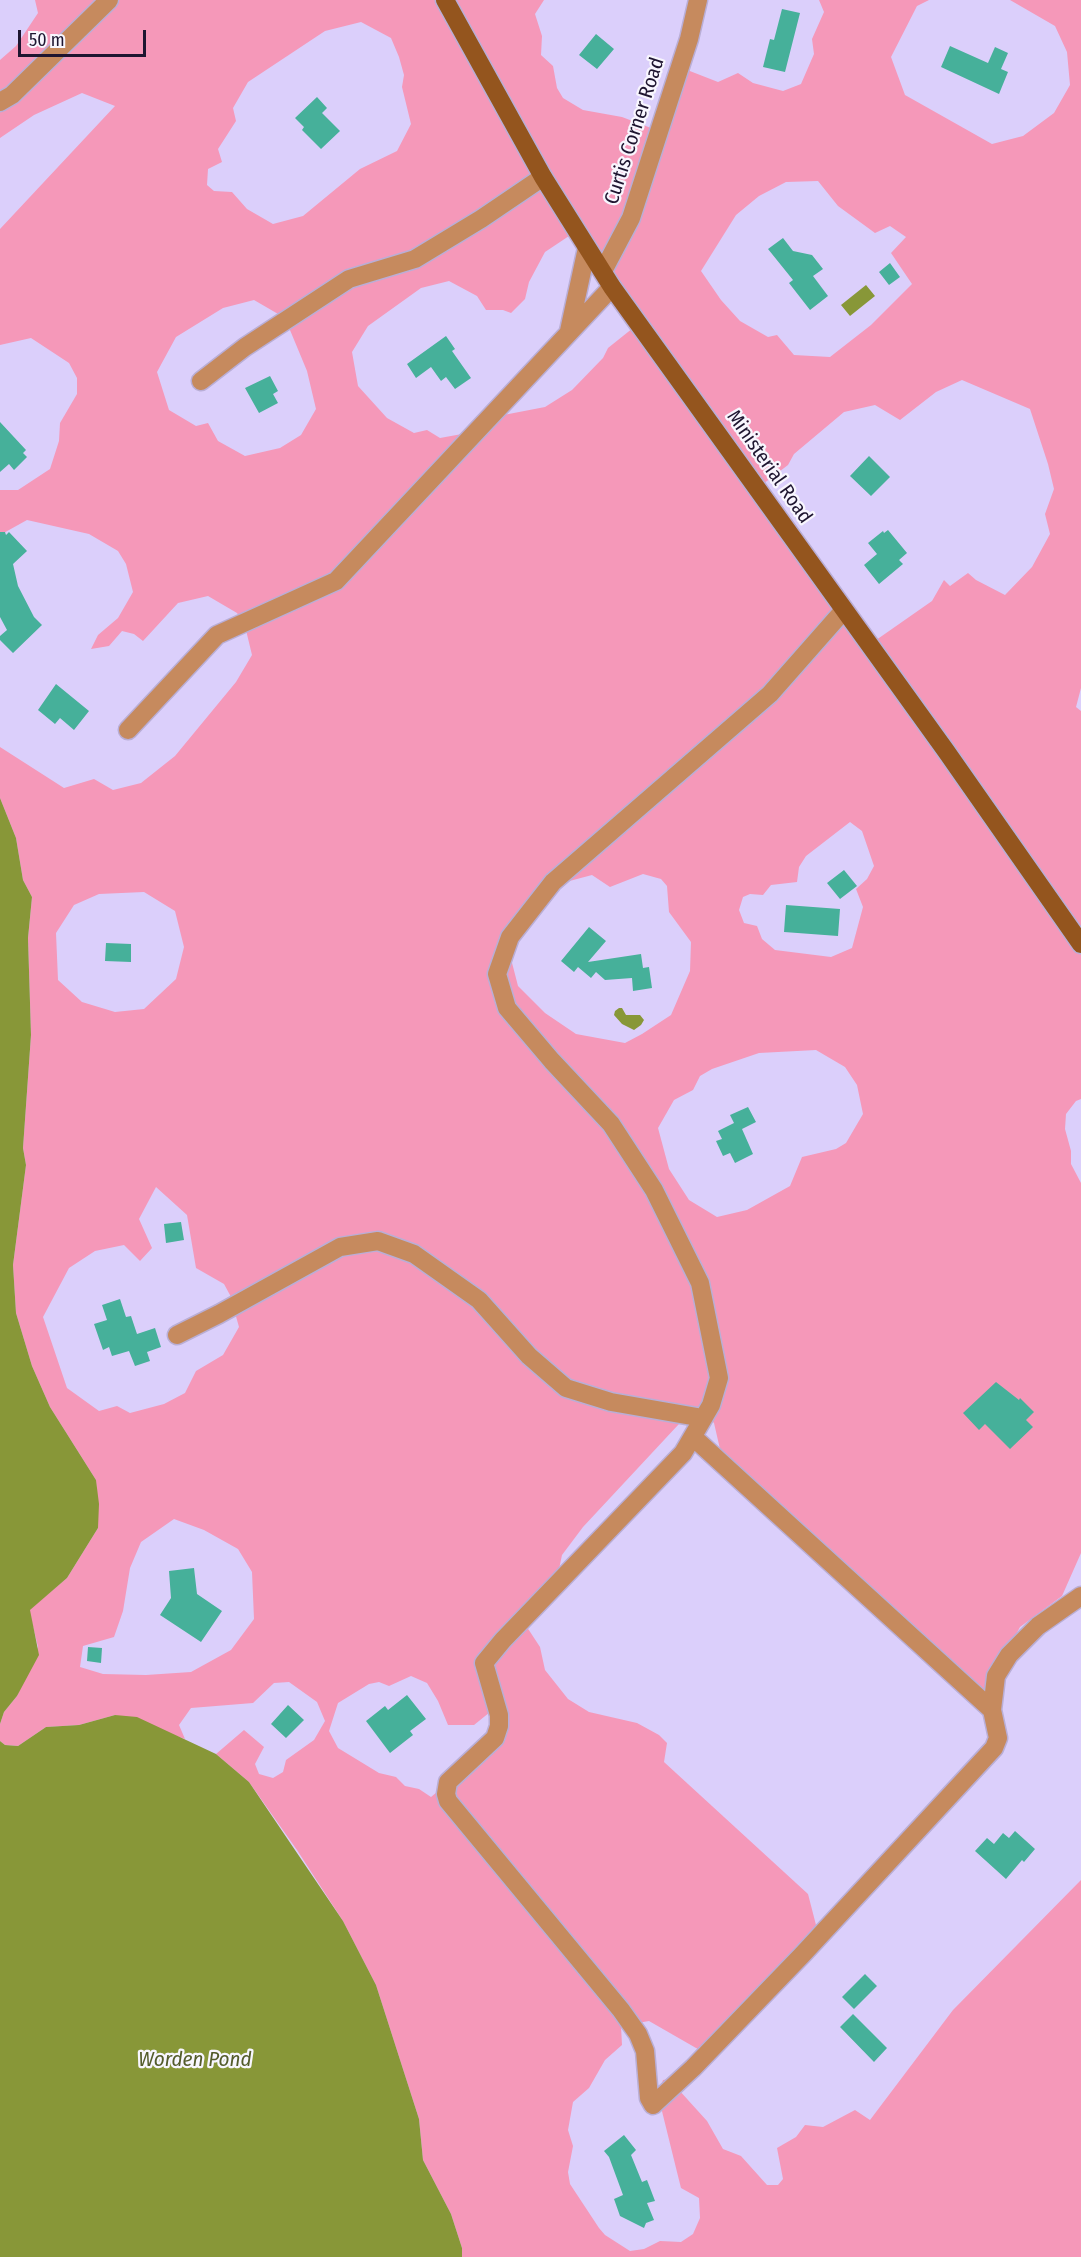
<!DOCTYPE html>
<style>
body{margin:0}
#map{position:relative;width:1081px;height:2257px;overflow:hidden;background:#dbcffb;font-family:"Fira Sans Condensed",sans-serif}
canvas{display:block}
.scale{position:absolute;left:18px;top:30px;width:128px;height:27px;box-sizing:border-box;border:3px solid #1e1530;border-top:0;padding-left:8px;font-size:18px;line-height:21px;white-space:nowrap;color:#1e1530;-webkit-text-stroke:4px #f8f6fe;paint-order:stroke}
</style>
<div id="map">
<canvas width="1081" height="2257"></canvas>
<div class="scale">50 m</div>
</div>
<script>
const c = document.querySelector('canvas').getContext('2d');
c.lineJoin = 'round';
function paint(path, color) { c.fillStyle = color; c.fill(path, 'evenodd'); }
const shape = rows => new Path2D(rows.map(r => 'M' + r).join(''));
function trace(path, color, width, dash) { c.strokeStyle = color; c.lineWidth = width; c.lineCap = dash ? 'butt' : 'round'; c.setLineDash(dash || []); c.stroke(path); }
function label(font, color, halo, rows, align = 'center') {
  c.font = font + ' "Fira Sans Condensed",sans-serif'; c.lineWidth = 4.5; c.setLineDash([]); c.textBaseline = 'middle'; c.strokeStyle = halo; c.fillStyle = color; for (const [text, x, y, turn = 0] of rows) {
    c.save(); c.translate(x, y); c.rotate((+turn || 0) * Math.PI / 180); c.textAlign = isNaN(turn) ? turn : align; if (halo) c.strokeText(text, 0, 0); c.fillText(text, 0, 0); c.restore();
  }
}
const green = shape([
 [35,0,544,0,535,14,542,36,541,55,553,66,557,88,563,98,583,110,622,117,651,128,654,126,677,66,718,82,738,73,753,83,783,91,801,84,814,54,812,39,824,12,819,0,929,0,917,6,891,57,905,95,992,144,1023,136,1054,113,1070,85,1067,52,1055,26,1010,0,1081,0,1081,688,1076,707,1081,711,1081,1099,1076,1101,1066,1114,1065,1129,1071,1151,1071,1164,1081,1183,1081,1553,1062,1596,1020,1627,985,1692,723,1462,714,1423,703,1412,692,1410,583,1527,562,1555,558,1574,519,1615,540,1647,545,1670,568,1699,589,1712,637,1723,659,1735,667,1743,664,1762,808,1894,816,1925,703,2052,649,2021,621,2026,622,2045,605,2060,589,2088,573,2102,568,2130,573,2146,568,2172,570,2184,599,2228,605,2235,630,2251,644,2249,660,2241,681,2242,693,2234,700,2218,699,2198,681,2188,676,2168,658,2095,663,2080,669,2079,707,2121,723,2149,741,2156,767,2185,778,2185,783,2179,777,2148,796,2137,805,2125,823,2127,855,2110,870,2120,953,2010,1081,1880,1081,2257,462,2257,462,2248,451,2214,423,2160,419,2119,376,1985,343,1921,297,1850,249,1782,216,1754,244,1730,264,1747,255,1764,259,1774,273,1778,283,1772,286,1760,314,1740,325,1721,317,1702,289,1682,274,1683,253,1703,191,1708,179,1725,185,1739,115,1715,79,1725,46,1727,18,1746,5,1745,0,1741,0,1724,4,1712,17,1696,38,1647,29,1610,67,1578,98,1528,96,1480,50,1407,32,1366,16,1313,13,1265,26,1165,23,1148,31,1035,28,938,32,897,23,880,16,838,0,798,0,747,64,788,94,779,113,790,141,783,175,756,236,682,252,655,245,626,237,613,208,596,178,603,143,641,134,634,122,631,109,646,91,649,98,635,118,618,133,592,126,564,118,551,89,534,27,520,0,535,0,490,18,490,50,469,59,441,60,423,77,394,77,378,69,363,31,338,0,345,0,229,115,106,82,93,34,115,0,138,0,60,16,46,38,13],
 [361,22,391,38,399,57,404,75,402,87,411,124,397,151,360,169,303,216,273,224,247,209,232,192,214,191,207,185,208,169,222,162,218,149,236,121,233,108,248,82,325,31],
 [818,181,838,206,875,233,890,226,906,237,891,253,912,284,871,325,830,357,794,355,777,335,768,337,740,321,721,300,701,271,736,215,759,196,786,182],
 [575,232,638,324,608,348,603,358,572,390,545,407,488,418,462,434,440,438,427,430,414,433,387,418,358,386,352,352,368,326,421,288,449,281,477,296,486,310,503,310,511,313,525,299,529,282,545,252],
 [254,300,285,318,307,371,316,409,301,435,280,448,245,456,218,441,208,423,196,426,169,410,157,372,176,337,223,308],
 [962,380,1030,409,1048,464,1054,489,1045,514,1050,534,1032,567,1005,595,976,580,968,573,950,586,944,580,932,601,869,645,759,487,788,465,794,454,844,412,875,405,900,420,936,392],
 [850,822,862,831,874,866,867,879,856,889,863,907,852,948,831,957,775,950,762,939,757,926,744,923,739,910,743,897,750,894,763,895,771,885,797,882,799,867,806,856],
 [643,874,661,879,667,886,669,912,691,942,690,971,671,1015,642,1034,625,1043,576,1034,545,1013,518,986,510,955,550,893,562,883,592,875,610,887],
 [144,892,175,911,184,947,176,979,144,1009,115,1012,82,1002,58,980,56,933,74,905,99,894],
 [816,1050,845,1067,857,1085,863,1114,846,1143,836,1149,802,1157,790,1186,747,1210,717,1217,689,1200,669,1169,658,1128,674,1100,693,1090,700,1076,712,1069,759,1053],
 [156,1187,187,1215,196,1268,224,1284,230,1295,239,1327,223,1355,196,1371,185,1393,164,1404,130,1413,117,1406,99,1411,67,1388,43,1317,69,1268,95,1251,124,1245,140,1261,152,1248,139,1219],
 [174,1519,204,1530,238,1549,252,1572,254,1619,231,1650,191,1672,146,1675,103,1674,80,1667,83,1646,114,1637,123,1611,130,1568,141,1542],
 [411,1676,427,1683,438,1701,448,1725,474,1725,495,1708,501,1707,473,1762,431,1797,419,1789,405,1786,396,1777,379,1773,338,1748,329,1731,338,1703,369,1684,379,1682,389,1686]
]);
const water = shape([
 [866,285,875,296,850,316,841,305],
 [0,798,16,838,23,880,32,897,28,938,31,1035,23,1148,26,1165,13,1265,16,1313,32,1366,50,1407,96,1480,99,1504,98,1528,67,1578,30,1610,39,1655,17,1696,4,1712,0,1724],
 [619,1008,622,1008,626,1015,640,1015,644,1020,641,1025,634,1030,622,1024,614,1015,615,1011],
 [115,1715,137,1717,216,1754,249,1782,343,1921,376,1985,419,2119,423,2160,451,2214,462,2248,462,2257,0,2257,0,1741,5,1745,18,1746,46,1727,79,1725]
]);
const building = shape([
 [782,9,800,13,785,72,763,67,770,39,774,40],
 [596,34,614,49,597,69,579,55],
 [950,46,988,63,995,47,1008,53,1001,69,1008,72,999,94,941,67],
 [317,97,327,108,322,113,340,131,321,149,302,130,304,127,295,118],
 [783,238,793,251,812,255,823,269,813,276,828,296,810,310,789,283,793,280,768,249],
 [890,263,900,277,889,285,879,272],
 [446,336,455,349,452,351,471,378,455,389,446,377,441,381,431,367,416,378,407,364],
 [270,376,278,391,273,394,278,403,259,413,245,388],
 [0,422,26,450,23,453,27,457,14,470,9,464,0,472],
 [869,456,890,477,871,496,850,476],
 [888,530,907,553,899,560,903,564,879,584,864,565,877,554,868,543,883,531,884,533],
 [0,532,5,532,6,535,9,532,27,551,13,564,18,586,34,617,42,625,13,653,0,640,0,636,7,630,0,617],
 [56,684,89,711,74,730,60,718,55,724,38,710],
 [844,870,857,886,840,899,827,883],
 [786,905,840,909,838,936,784,932],
 [589,927,606,941,588,962,641,954,643,968,649,967,652,988,633,991,632,978,605,980,596,972,591,978,578,967,574,972,561,961],
 [106,943,131,944,131,962,105,961],
 [748,1107,756,1122,742,1129,753,1154,735,1163,730,1153,723,1156,716,1141,722,1139,718,1131,734,1123,730,1115],
 [181,1222,184,1240,166,1243,164,1224],
 [120,1299,126,1317,131,1316,137,1334,155,1328,161,1347,147,1352,150,1361,135,1366,129,1351,112,1356,109,1347,103,1350,94,1324,107,1320,102,1305],
 [996,1382,1019,1400,1020,1398,1034,1412,1026,1420,1033,1427,1010,1449,985,1424,979,1430,963,1413],
 [194,1568,197,1594,222,1611,201,1642,160,1615,171,1598,169,1571],
 [88,1647,102,1648,101,1663,87,1661],
 [407,1695,426,1719,410,1731,413,1735,390,1753,366,1721,385,1706,388,1710],
 [288,1705,304,1720,286,1738,271,1724],
 [1015,1831,1035,1849,1024,1862,1022,1860,1006,1879,975,1851,987,1838,994,1844,1003,1833,1009,1838],
 [865,1974,877,1986,854,2009,842,1997],
 [853,2014,887,2048,874,2062,840,2027],
 [624,2135,636,2150,631,2155,642,2182,647,2180,655,2201,647,2203,654,2220,646,2223,644,2228,620,2216,614,2199,623,2195,609,2157,604,2151]
]);
const minor = shape([
 [0,102,12,95,109,0],
 [603,271,631,218,689,39,698,0],
 [569,331,587,248],
 [201,381,245,347,349,279,415,259,481,219,543,177],
 [844,610,770,694,553,882,510,937,497,974,507,1008,552,1061,611,1124,654,1190,700,1283,719,1378,711,1405,683,1453,503,1640,484,1663,499,1715,499,1726,495,1738,448,1782,446,1794,448,1801,621,2010,638,2034,645,2051,649,2098,653,2105,693,2068,802,1955,994,1748,998,1738,992,1710,996,1676,1009,1655,1038,1626,1081,1596],
 [128,730,217,635,336,581,612,287],
 [177,1335,219,1314,340,1247,378,1241,414,1254,479,1300,529,1356,566,1388,611,1402,703,1418],
 [693,1437,992,1710]
]);
const major = shape([
 [445,0,543,177,612,287,946,751,1081,944]
]);
const streetNames = [
 ["Curtis Corner Road",635,131,-72],
 ["Ministerial Road",769,467,55]
];
const waterNames = [
 ["Worden Pond",195,2060]
];
paint(green, '#f598b9');
paint(water, '#889738');
paint(building, '#46b09a');
trace(minor, '#b9aed6', 21);
trace(major, '#b9aed6', 21);
trace(minor, '#c68a5e', 18);
trace(major, '#94551e', 18);
label('20px', '#1e1530', '#f8f6fe', streetNames);
label('italic 21px', '#545c2b', '#f8f6fe', waterNames);
</script>
